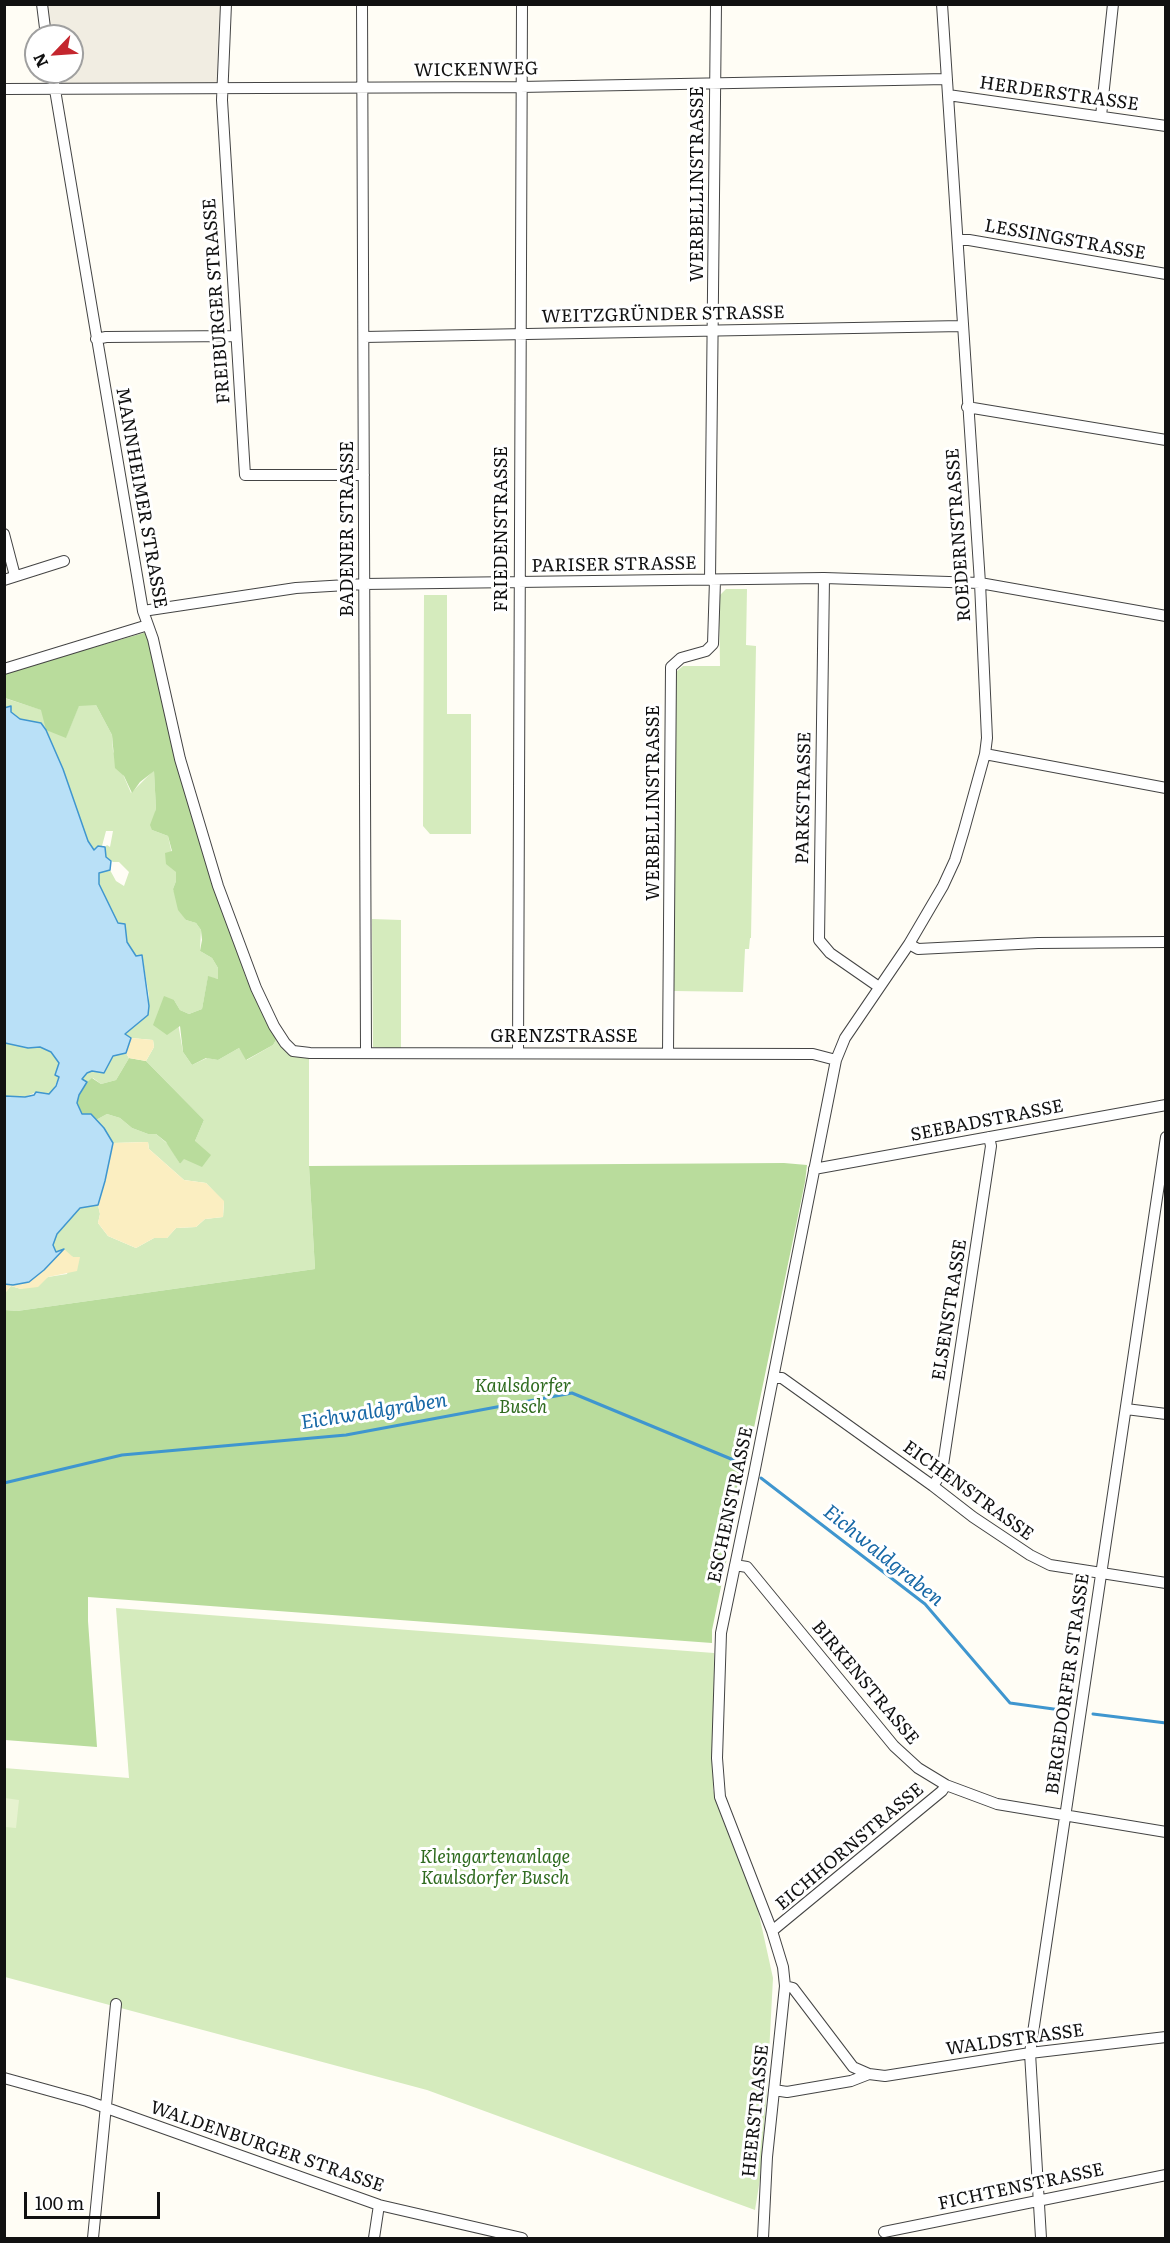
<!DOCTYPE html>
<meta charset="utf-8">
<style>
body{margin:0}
#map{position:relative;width:1170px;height:2243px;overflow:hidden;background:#fffdf5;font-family:Literata,serif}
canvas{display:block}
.frame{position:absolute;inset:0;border:6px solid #111;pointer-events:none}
.north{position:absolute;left:24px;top:24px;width:60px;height:60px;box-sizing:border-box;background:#fff;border:2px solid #a0a0a0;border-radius:50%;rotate:245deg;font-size:16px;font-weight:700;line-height:24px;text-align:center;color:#111}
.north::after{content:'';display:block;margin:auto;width:21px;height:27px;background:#c4262e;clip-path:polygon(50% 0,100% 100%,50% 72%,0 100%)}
.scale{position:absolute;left:24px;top:2192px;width:136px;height:27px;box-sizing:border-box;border:3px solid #111;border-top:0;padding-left:8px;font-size:18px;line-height:21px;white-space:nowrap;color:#111;-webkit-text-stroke:4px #fff;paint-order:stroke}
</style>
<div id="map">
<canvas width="1170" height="2243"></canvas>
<div class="frame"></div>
<div class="north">N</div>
<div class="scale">100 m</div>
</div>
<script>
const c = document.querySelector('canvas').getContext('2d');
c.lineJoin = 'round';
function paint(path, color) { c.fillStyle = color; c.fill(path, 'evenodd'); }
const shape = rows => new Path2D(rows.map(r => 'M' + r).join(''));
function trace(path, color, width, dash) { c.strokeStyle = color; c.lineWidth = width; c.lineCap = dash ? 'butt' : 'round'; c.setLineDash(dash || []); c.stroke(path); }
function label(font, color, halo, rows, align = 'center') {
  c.font = font + ' Literata,serif'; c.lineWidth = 6; c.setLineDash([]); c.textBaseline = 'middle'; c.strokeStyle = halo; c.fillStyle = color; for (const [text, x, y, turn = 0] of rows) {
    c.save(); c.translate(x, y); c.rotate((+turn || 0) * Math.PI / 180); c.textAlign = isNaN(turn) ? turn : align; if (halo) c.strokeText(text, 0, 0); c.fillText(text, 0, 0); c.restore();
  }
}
const green = shape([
 [726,589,747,589,746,645,756,646,751,938,750,938,749,949,745,949,743,992,674,991,676,672,683,666,720,666,719,596],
 [424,595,447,595,447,714,471,714,471,834,430,834,423,826],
 [4,698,42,710,66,737,79,705,96,705,112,735,113,751,131,793,154,770,156,809,152,830,168,836,176,872,176,881,173,889,186,920,196,923,201,930,200,951,212,958,218,968,218,979,208,977,202,1009,189,1014,180,1010,174,1000,183,1052,192,1065,207,1058,218,1060,239,1048,247,1060,273,1045,276,1040,287,1053,297,1057,309,1057,309,1166,315,1269,17,1311,5,1310,5,1293,11,1286,21,1289,48,1277,67,1274,73,1257,56,1252,53,1245,57,1234,80,1207,98,1205,100,1214,98,1223,108,1236,136,1248,154,1238,167,1238,176,1228,196,1227,205,1219,223,1217,224,1202,206,1183,184,1180,149,1149,148,1142,113,1143,96,1120,107,1114,120,1118,132,1128,148,1134,156,1134,169,1145,180,1164,195,1141,204,1120,146,1061,154,1047,153,1040,131,1038,125,1034,148,1015,149,996,142,955,136,956,127,942,125,924,118,923,99,884,99,873,110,870,116,881,124,886,129,872,119,862,113,862,106,857,105,847,107,845,110,847,113,831,106,831,102,846,94,850,88,841,63,769,46,730,41,723,20,719,11,712,10,706,5,708],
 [372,919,401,920,401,1049,373,1047],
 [5,1043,28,1048,40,1047,51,1052,57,1057,59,1064,59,1077,53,1090,49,1094,36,1092,25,1097,5,1096],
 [126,1053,129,1058,116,1080,101,1084,93,1078,87,1082,81,1079,87,1073,92,1071,104,1073,113,1055],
 [116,1608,714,1653,713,1790,756,1901,773,1978,767,2091,760,2179,755,2210,427,2090,5,1977,4,1768,129,1778]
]);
const forest = shape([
 [147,632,176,764,246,978,276,1040,273,1045,246,1060,239,1048,218,1060,206,1058,192,1065,183,1052,180,1026,167,1035,153,1025,164,996,174,1000,180,1010,189,1014,202,1009,208,976,218,979,218,968,212,958,200,951,202,940,201,930,196,923,186,920,178,910,173,889,176,881,176,872,166,864,165,853,172,851,168,836,152,830,150,825,156,809,154,771,140,782,132,793,124,776,115,768,112,735,96,705,79,706,66,738,46,730,41,710,5,698,5,673],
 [129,1058,146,1061,204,1120,195,1141,211,1155,202,1167,184,1159,180,1164,166,1142,156,1134,148,1134,132,1128,120,1118,107,1114,96,1120,91,1114,82,1114,77,1103,79,1095,87,1082,92,1078,101,1084,116,1080],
 [784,1163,807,1165,805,1182,712,1630,712,1643,88,1597,88,1621,97,1747,5,1740,5,1310,17,1311,315,1269,309,1166]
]);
const sand = shape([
 [131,1038,153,1040,154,1047,146,1061,129,1058,126,1053],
 [148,1142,149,1149,184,1180,206,1183,224,1201,223,1217,205,1219,196,1227,176,1228,167,1238,154,1238,136,1248,108,1236,98,1223,100,1214,98,1205,105,1181,113,1143],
 [64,1249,73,1257,80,1257,77,1271,48,1277,38,1287,21,1289,11,1286,5,1293,4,1284,13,1285,44,1270]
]);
const pitch = shape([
 [5,1798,19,1800,16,1828,5,1827]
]);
const plaza = shape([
 [46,5,223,5,221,80,216,86,61,84,57,72,72,72,72,36,51,36]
]);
const water = shape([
 [11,706,11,712,20,719,41,723,46,730,63,769,88,841,94,850,98,846,105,847,106,857,111,861,110,870,99,873,99,884,118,923,125,924,127,942,136,956,142,955,149,1006,148,1015,125,1034,131,1038,126,1053,113,1056,104,1073,92,1071,87,1073,82,1079,87,1082,79,1095,77,1103,82,1114,91,1114,104,1128,113,1143,105,1181,98,1205,80,1208,57,1234,53,1245,56,1252,64,1249,44,1270,29,1282,13,1285,4,1284,5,1096,25,1097,34,1095,36,1092,49,1094,56,1086,59,1077,55,1075,59,1063,51,1052,40,1047,28,1048,5,1043,4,708,11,706]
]);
const stream = shape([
 [761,1478,925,1604,1010,1703,1068,1711],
 [4,1483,122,1455,346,1435,572,1393,736,1461],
 [1093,1714,1166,1723]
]);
const minor = shape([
 [42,4,46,36],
 [226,4,222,100,245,475,364,475],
 [362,4,366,1052],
 [52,72,143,611,153,639,180,759,218,886,256,988,274,1026,285,1043,293,1051,310,1053,813,1054,836,1060],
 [4,89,520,87,947,79],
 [948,95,1166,126],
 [1101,116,1113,4],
 [958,240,969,240,1166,274],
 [364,337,962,326],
 [96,339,106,337,236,336],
 [967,407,1166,440],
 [4,534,15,576],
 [824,578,819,940,830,953,879,987],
 [4,580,64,561],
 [710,580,716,4],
 [143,611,296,588,364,584,824,578,980,583,1166,616],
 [4,669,148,625],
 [985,754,1166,788],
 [909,944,918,949,1038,943,1166,942],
 [518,1053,522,4],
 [668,1053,671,667,681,658,706,651,713,644,715,580],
 [814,1169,1166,1105],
 [773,1378,782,1378,933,1486,973,1517,1030,1555,1050,1565,1166,1583],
 [1126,1409,1166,1414],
 [933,1486,940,1475,943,1465,991,1146,989,1137],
 [735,1565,747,1567,894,1746,918,1768,946,1785,997,1804,1166,1832],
 [772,1931,942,1791,946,1785],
 [785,1986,793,1988,853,2067,869,2074,885,2076,1030,2053,1166,2037],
 [4,2078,87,2101,379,2205,522,2238],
 [774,2090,787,2092,851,2081,869,2074],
 [884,2232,1166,2175],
 [93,2238,116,2004],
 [374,2238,379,2205],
 [763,2238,767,2157,785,1986,783,1967,772,1931,720,1797,717,1758,721,1633,754,1474,836,1060,845,1038,909,944,943,886,955,860,964,830,985,754,987,738,980,583,942,4],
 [1041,2238,1030,2053,1166,1137]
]);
const streetNames = [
 ["WICKENWEG",476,70,-1],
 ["HERDERSTRASSE",1059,94,8],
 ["WERBELLINSTRASSE",698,184,-90],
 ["LESSINGSTRASSE",1065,240,10],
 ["FREIBURGER STRASSE",217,301,-94],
 ["WEITZGRÜNDER STRASSE",663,315,-1],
 ["MANNHEIMER STRASSE",141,498,80],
 ["BADENER STRASSE",348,529,-90],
 ["FRIEDENSTRASSE",502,529,-90],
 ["ROEDERNSTRASSE",959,535,-94],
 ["PARISER STRASSE",614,565,-1],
 ["PARKSTRASSE",804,798,-89],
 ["WERBELLINSTRASSE",654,803,-90],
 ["GRENZSTRASSE",564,1037],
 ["SEEBADSTRASSE",987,1121,-11],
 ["ELSENSTRASSE",950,1310,-81],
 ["EICHENSTRASSE",968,1491,36],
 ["ESCHENSTRASSE",731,1505,-78],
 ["BIRKENSTRASSE",865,1683,50],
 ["BERGEDORFER STRASSE",1068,1684,-82],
 ["EICHHORNSTRASSE",850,1847,-40],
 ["WALDSTRASSE",1015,2040,-8],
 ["HEERSTRASSE",756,2111,-84],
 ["WALDENBURGER STRASSE",267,2147,19],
 ["FICHTENSTRASSE",1021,2187,-12]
];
const parkNames = [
 ["Kaulsdorfer",523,1387],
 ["Busch",523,1408],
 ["Kleingartenanlage",495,1858],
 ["Kaulsdorfer Busch",495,1879]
];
const waterNames = [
 ["Eichwaldgraben",374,1412,-9],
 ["Eichwaldgraben",883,1556,39]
];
paint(green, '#d5ebbd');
paint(forest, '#b9dc9c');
paint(sand, '#fbeec1');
paint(pitch, '#e6f2cf');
paint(plaza, '#f1ede2');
paint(water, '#b9e0f7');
trace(water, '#3f96cf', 1.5);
trace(stream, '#3f96cf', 3);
trace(minor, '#444', 12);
trace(minor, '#fff', 10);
label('18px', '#111', '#fff', streetNames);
label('italic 18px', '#2f6b1f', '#fff', parkNames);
label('italic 20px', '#1768a6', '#fff', waterNames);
</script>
